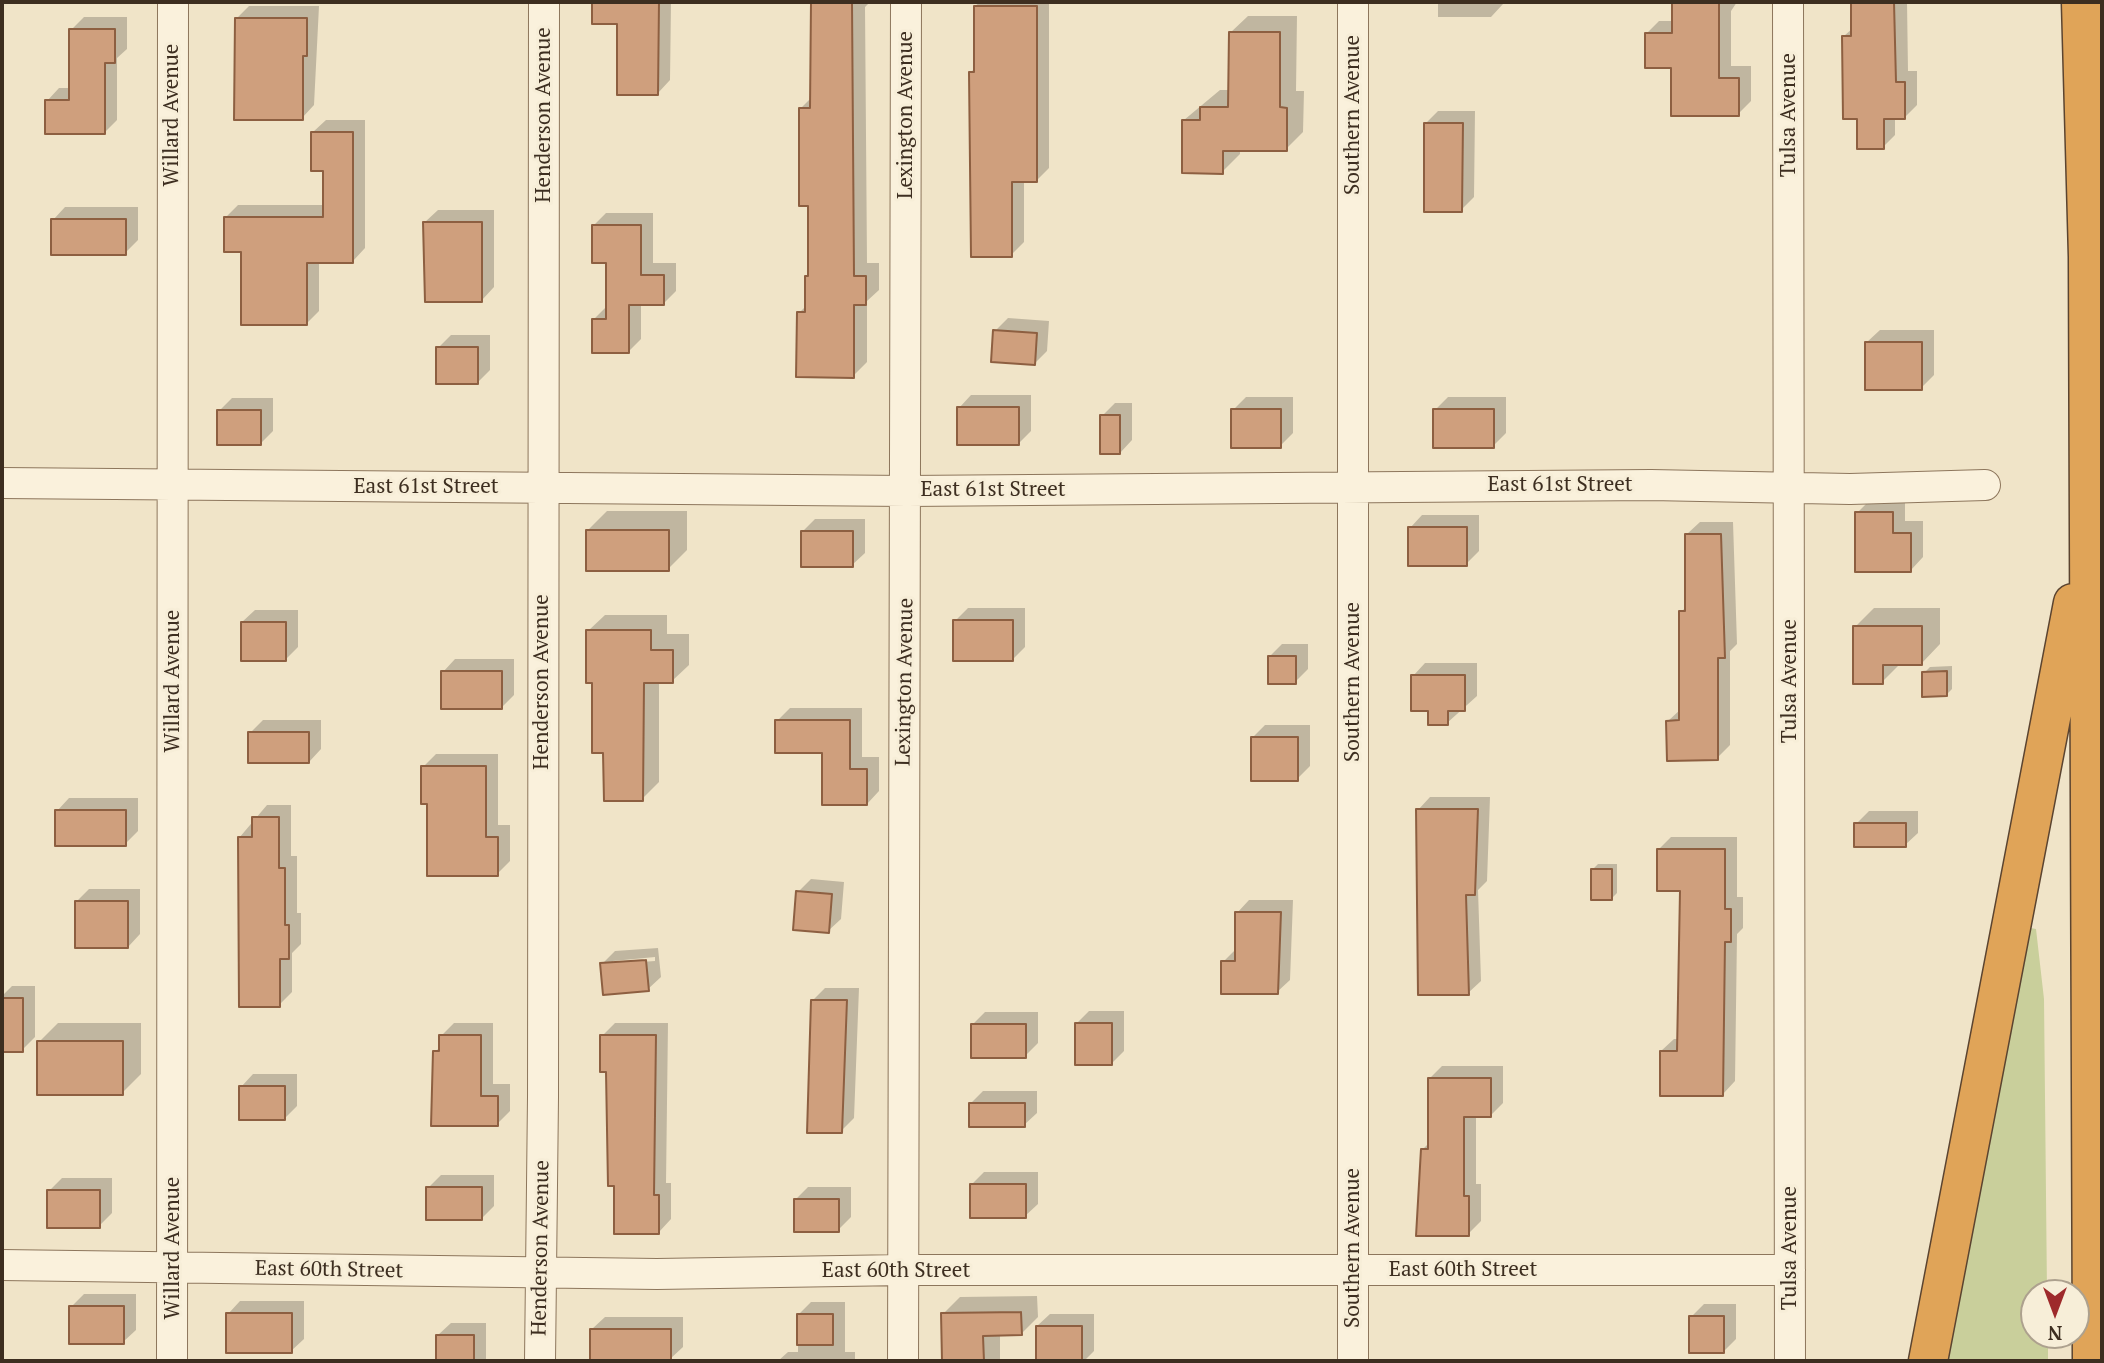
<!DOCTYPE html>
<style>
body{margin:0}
#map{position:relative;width:2104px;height:1363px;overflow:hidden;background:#f0e4c8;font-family:"PT Serif",serif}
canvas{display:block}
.frame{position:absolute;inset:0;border:4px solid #3d2e20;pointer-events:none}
.north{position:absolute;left:2020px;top:1279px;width:70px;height:70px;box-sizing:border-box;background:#f7eed8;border:2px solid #ada18e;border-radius:50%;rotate:180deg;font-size:19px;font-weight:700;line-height:28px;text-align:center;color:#3d2e20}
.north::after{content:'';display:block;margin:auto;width:24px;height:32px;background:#9e2a2b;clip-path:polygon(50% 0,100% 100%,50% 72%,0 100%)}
</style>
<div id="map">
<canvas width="2104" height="1363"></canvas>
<div class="frame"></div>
<div class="north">N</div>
</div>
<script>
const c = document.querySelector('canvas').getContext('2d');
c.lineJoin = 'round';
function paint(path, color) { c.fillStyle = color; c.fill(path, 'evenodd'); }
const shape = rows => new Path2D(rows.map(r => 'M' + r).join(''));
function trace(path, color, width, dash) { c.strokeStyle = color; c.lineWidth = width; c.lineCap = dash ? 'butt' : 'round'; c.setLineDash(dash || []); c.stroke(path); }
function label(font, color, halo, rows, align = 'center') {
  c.font = font + ' "PT Serif",serif'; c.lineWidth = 6; c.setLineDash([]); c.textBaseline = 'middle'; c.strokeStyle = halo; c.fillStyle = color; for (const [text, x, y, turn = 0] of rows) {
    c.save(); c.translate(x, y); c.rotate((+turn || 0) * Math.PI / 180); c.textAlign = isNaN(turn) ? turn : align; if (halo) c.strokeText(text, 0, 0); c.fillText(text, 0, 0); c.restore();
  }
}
const green = shape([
 [2025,927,2036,929,2044,999,2047,1293,2034,1293,2034,1335,2048,1335,2048,1361,1942,1361]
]);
const shadow = shape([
 [595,2,671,2,670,80,658,93,619,22,594,22],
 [813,2,870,2,865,7,867,263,879,263,879,290,867,301,867,362,853,376,799,313,807,305,807,277,809,274,809,204,800,109,811,98],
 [980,2,1049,2,1049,168,1037,180,1024,180,1024,242,1011,255,970,73,975,68,975,6],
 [1438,2,1503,2,1503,4,1491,17,1438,17],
 [1674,2,1737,2,1731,11,1731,66,1751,66,1751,101,1738,114,1647,33,1659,21,1674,21],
 [1853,2,1907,2,1908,71,1917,71,1917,105,1905,117,1895,117,1895,135,1883,147,1859,117,1844,36,1853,28],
 [249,6,319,6,314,105,302,118,236,19],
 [1248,16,1297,16,1296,91,1304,91,1303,132,1286,149,1240,149,1240,154,1222,172,1184,120,1220,90,1230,90,1230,33],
 [84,17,127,17,127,49,117,58,117,120,104,133,47,101,59,88,71,88,71,30],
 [1438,111,1475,111,1474,197,1461,210,1425,124],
 [326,120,365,120,365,248,353,261,319,261,319,311,306,324,242,250,225,218,238,205,325,205,325,170,313,132],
 [65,207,138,207,138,240,125,253,53,220],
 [438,210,494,210,494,287,482,300,425,222],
 [606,213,653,213,653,263,676,263,676,291,663,304,641,304,641,339,628,352,593,320,606,307,608,262,593,226],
 [1008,318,1049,321,1047,351,1034,364,995,331],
 [1880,330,1934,330,1934,375,1921,388,1867,342],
 [451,335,490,335,490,370,478,382,438,348],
 [971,395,1031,395,1031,431,1018,444,959,408],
 [1246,397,1293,397,1293,433,1280,446,1233,410],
 [1448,397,1506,397,1506,433,1493,446,1435,410],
 [232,398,273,398,273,431,260,444,219,411],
 [1115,403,1132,403,1132,440,1120,453,1102,416],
 [1870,500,1905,500,1905,521,1923,521,1923,557,1911,570,1857,513],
 [607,511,687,511,687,550,668,569,588,530],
 [1422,515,1479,515,1479,551,1466,564,1410,528],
 [815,519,865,519,865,553,852,565,803,531],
 [1700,522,1733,522,1737,644,1730,651,1730,745,1717,758,1668,721,1681,709,1681,612,1687,606,1687,534],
 [968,608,1025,608,1025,647,1012,660,955,621],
 [1874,608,1940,608,1940,644,1921,664,1900,664,1882,682,1855,627],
 [255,610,298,610,298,647,285,660,242,622],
 [605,615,667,615,667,634,689,634,689,665,672,681,659,681,659,782,642,799,605,751,588,631],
 [1282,644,1308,644,1308,669,1295,682,1269,657],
 [455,659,514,659,514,695,501,708,443,672],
 [1425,663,1477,663,1477,696,1447,723,1429,709,1413,676],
 [1952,666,1952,689,1946,695,1924,673,1930,667],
 [790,708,862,708,862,757,879,757,879,791,867,804,824,752,777,721],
 [263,720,321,720,321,749,309,762,250,733],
 [1265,725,1310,725,1310,766,1297,779,1252,738],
 [436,754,498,754,498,825,510,825,510,861,497,874,429,802,423,767],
 [1430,797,1490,797,1487,881,1478,890,1481,981,1468,993,1418,810],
 [69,798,138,798,138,831,125,844,57,811],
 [267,805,291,805,291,856,297,856,297,913,301,913,301,944,292,953,292,992,279,1005,239,838],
 [1869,811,1918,811,1918,833,1905,845,1856,824],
 [1671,837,1737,837,1737,897,1743,897,1743,928,1737,934,1735,1081,1723,1094,1661,1051,1674,1039,1679,1039,1682,889,1658,850],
 [1598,864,1617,864,1617,893,1611,899,1592,870],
 [811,879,844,882,841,919,828,931,798,892],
 [89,889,140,889,140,934,128,947,76,902],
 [1249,900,1293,900,1290,980,1277,992,1223,962,1237,948,1237,913],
 [658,948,661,977,648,989,602,964,615,951],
 [655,957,655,961,613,964,613,961],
 [12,986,35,986,35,1037,22,1050,2,1050,2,996],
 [825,988,859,988,854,1118,841,1131,812,1001],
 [1089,1011,1124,1011,1124,1051,1111,1064,1077,1023],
 [985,1012,1038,1012,1038,1043,1025,1056,973,1024],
 [58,1023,141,1023,141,1074,122,1093,39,1042],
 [454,1023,493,1023,493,1084,510,1084,510,1111,497,1124,435,1052,441,1046,441,1036],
 [615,1023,668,1023,666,1183,671,1183,671,1219,659,1232,616,1184,608,1071,602,1036],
 [1442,1066,1503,1066,1503,1103,1490,1116,1476,1116,1476,1184,1481,1184,1481,1221,1468,1234,1422,1150,1429,1143,1429,1079],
 [253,1074,297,1074,297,1106,284,1119,241,1087],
 [983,1091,1037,1091,1037,1113,1024,1125,970,1104],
 [984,1172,1038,1172,1038,1204,1025,1216,971,1185],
 [441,1175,494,1175,494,1206,482,1218,428,1188],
 [62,1178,112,1178,112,1213,99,1226,49,1191],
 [808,1187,851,1187,851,1217,838,1230,796,1199],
 [84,1294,136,1294,136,1330,123,1342,71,1307],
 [1037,1296,1038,1317,1021,1334,1000,1334,1000,1361,944,1361,943,1314,960,1297],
 [240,1301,304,1301,304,1339,291,1351,228,1314],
 [811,1302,845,1302,845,1352,855,1352,855,1361,778,1361,788,1352,798,1352,798,1315],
 [1704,1304,1736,1304,1736,1339,1724,1351,1691,1317],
 [1050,1314,1094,1314,1094,1351,1084,1361,1037,1361,1037,1326],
 [605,1317,683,1317,683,1347,670,1359,600,1361,592,1329],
 [451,1323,486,1323,486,1361,438,1361,438,1335]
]);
const building = shape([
 [592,2,659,2,658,95,617,95,617,24,592,24,592,2],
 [811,2,852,2,854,276,866,276,866,305,854,305,854,378,796,377,797,312,805,312,805,276,808,276,808,206,799,206,799,108,810,108,811,2],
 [1672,2,1719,2,1719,78,1739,78,1739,116,1671,116,1671,68,1645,68,1645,33,1672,33,1672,2],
 [1851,2,1894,2,1896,82,1905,82,1905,119,1884,119,1884,149,1857,149,1857,119,1843,119,1842,36,1851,36,1851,2],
 [974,6,1037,6,1037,182,1012,182,1012,257,971,257,969,72,974,72,974,6],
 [235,18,307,18,307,56,303,56,303,120,234,120,235,18],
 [69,29,115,29,115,63,105,63,105,134,45,134,45,100,69,100,69,29],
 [1229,32,1280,32,1280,107,1287,108,1287,151,1223,151,1223,174,1182,173,1182,120,1200,120,1200,107,1228,107,1229,32],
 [1424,123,1463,123,1462,212,1424,212,1424,123],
 [311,132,353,132,353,263,307,263,307,325,241,325,241,252,224,252,224,217,323,217,323,171,311,171,311,132],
 [51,219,126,219,126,255,51,255,51,219],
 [423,222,482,222,482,302,425,302,423,222],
 [592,225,641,225,641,275,664,275,664,305,629,305,629,353,592,353,592,319,606,319,606,263,592,263,592,225],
 [993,330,1037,333,1035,365,991,362,993,330],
 [1865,342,1922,342,1922,390,1865,390,1865,342],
 [436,347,478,347,478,384,436,384,436,347],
 [957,407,1019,407,1019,445,957,445,957,407],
 [1231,409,1281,409,1281,448,1231,448,1231,409],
 [1433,409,1494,409,1494,448,1433,448,1433,409],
 [217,410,261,410,261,445,217,445,217,410],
 [1100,415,1120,415,1120,454,1100,454,1100,415],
 [1855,512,1893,512,1893,533,1911,533,1911,572,1855,572,1855,512],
 [1408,527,1467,527,1467,566,1408,566,1408,527],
 [586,530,669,530,669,571,586,571,586,530],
 [801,531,853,531,853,567,801,567,801,531],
 [1685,534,1721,534,1725,658,1718,658,1718,760,1667,761,1666,721,1679,720,1679,611,1685,611,1685,534],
 [953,620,1013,620,1013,661,953,661,953,620],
 [241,622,286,622,286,661,241,661,241,622],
 [1853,626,1922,626,1922,665,1883,665,1883,684,1853,684,1853,626],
 [586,630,651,630,651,650,673,650,673,683,644,683,643,801,604,801,603,753,592,753,592,683,586,683,586,630],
 [1268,656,1296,656,1296,684,1268,684,1268,656],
 [441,671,502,671,502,709,441,709,441,671],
 [1947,671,1947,696,1922,697,1922,672,1947,671],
 [1411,675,1465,675,1465,711,1448,711,1448,725,1428,725,1428,711,1411,711,1411,675],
 [775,720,850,720,850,769,867,769,867,805,822,805,822,753,775,753,775,720],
 [248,732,309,732,309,763,248,763,248,732],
 [1251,737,1298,737,1298,781,1251,781,1251,737],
 [421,766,486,766,486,837,498,837,498,876,427,876,427,804,421,804,421,766],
 [1416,809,1478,809,1475,895,1466,895,1469,995,1418,995,1416,809],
 [55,810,126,810,126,846,55,846,55,810],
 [252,817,279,817,279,868,285,868,285,925,289,925,289,959,280,959,280,1007,239,1007,238,837,252,837,252,817],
 [1854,823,1906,823,1906,847,1854,847,1854,823],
 [1657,849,1725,849,1725,909,1731,909,1731,942,1725,942,1723,1096,1660,1096,1660,1051,1677,1051,1680,891,1657,891,1657,849],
 [1591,869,1612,869,1612,900,1591,900,1591,869],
 [796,891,832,894,829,933,793,930,796,891],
 [75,901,128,901,128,948,75,948,75,901],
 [1235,912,1281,912,1278,994,1221,994,1221,961,1235,961,1235,912],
 [646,960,649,991,603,995,600,963,646,960],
 [2,998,23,998,23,1052,2,1052,2,998],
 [811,1000,847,1000,842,1133,807,1133,811,1000],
 [1075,1023,1112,1023,1112,1065,1075,1065,1075,1023],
 [971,1024,1026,1024,1026,1058,971,1058,971,1024],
 [439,1035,481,1035,481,1096,498,1096,498,1126,431,1126,433,1051,439,1051,439,1035],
 [600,1035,656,1035,654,1195,659,1195,659,1234,614,1234,614,1186,608,1186,606,1072,600,1072,600,1035],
 [37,1041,123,1041,123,1095,37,1095,37,1041],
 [1428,1078,1491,1078,1491,1117,1464,1117,1464,1196,1469,1196,1469,1236,1416,1236,1421,1149,1428,1149,1428,1078],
 [239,1086,285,1086,285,1120,239,1120,239,1086],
 [969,1103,1025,1103,1025,1127,969,1127,969,1103],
 [970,1184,1026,1184,1026,1218,970,1218,970,1184],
 [426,1187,482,1187,482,1220,426,1220,426,1187],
 [47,1190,100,1190,100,1228,47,1228,47,1190],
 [794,1199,839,1199,839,1232,794,1232,794,1199],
 [69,1306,124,1306,124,1344,69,1344,69,1306],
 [1021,1312,1022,1335,983,1336,984,1361,942,1361,941,1313,1021,1312],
 [226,1313,292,1313,292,1353,226,1353,226,1313],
 [797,1314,833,1314,833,1345,797,1345,797,1314],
 [1689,1316,1724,1316,1724,1353,1689,1353,1689,1316],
 [1036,1326,1082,1326,1082,1361,1036,1361,1036,1326],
 [590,1329,671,1329,671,1361,590,1361,590,1329],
 [436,1335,474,1335,474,1361,436,1361,436,1335]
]);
const minor = shape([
 [1788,2,1790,1361],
 [2,483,907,491,1651,485,1850,489,1985,485],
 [2,1265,657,1274,903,1270,1790,1270],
 [172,1361,173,2],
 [540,1361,543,1097,544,2],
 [903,1361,906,2],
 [1353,1361,1353,2]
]);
const highway = shape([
 [2081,2,2088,257,2092,1361],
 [1928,1361,2073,603]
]);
const streetNames = [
 ["Willard Avenue",172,115,-90],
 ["Henderson Avenue",544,115,-90],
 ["Lexington Avenue",906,115,-90],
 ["Southern Avenue",1353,115,-90],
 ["Tulsa Avenue",1789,115,-90],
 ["East 61st Street",1560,485],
 ["East 61st Street",426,487],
 ["East 61st Street",993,490],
 ["Willard Avenue",173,681,-90],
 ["Tulsa Avenue",1790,681,-90],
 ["Henderson Avenue",542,682,-90],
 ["Lexington Avenue",905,682,-89],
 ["Southern Avenue",1353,682,-90],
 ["Willard Avenue",173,1248,-90],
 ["Henderson Avenue",541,1248,-89],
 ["Southern Avenue",1353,1248,-90],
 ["Tulsa Avenue",1790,1248,-90],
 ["East 60th Street",329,1270,1],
 ["East 60th Street",1463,1270],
 ["East 60th Street",896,1271]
];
paint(green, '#c9cf9b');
paint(shadow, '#0003');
paint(building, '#cf9f7d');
trace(building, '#8d5f41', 2);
trace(minor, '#8d765c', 32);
trace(highway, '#5b4430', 41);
trace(minor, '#faf1dc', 30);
trace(highway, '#e0a458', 38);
label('21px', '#3d2e20', '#f7eed8', streetNames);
</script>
